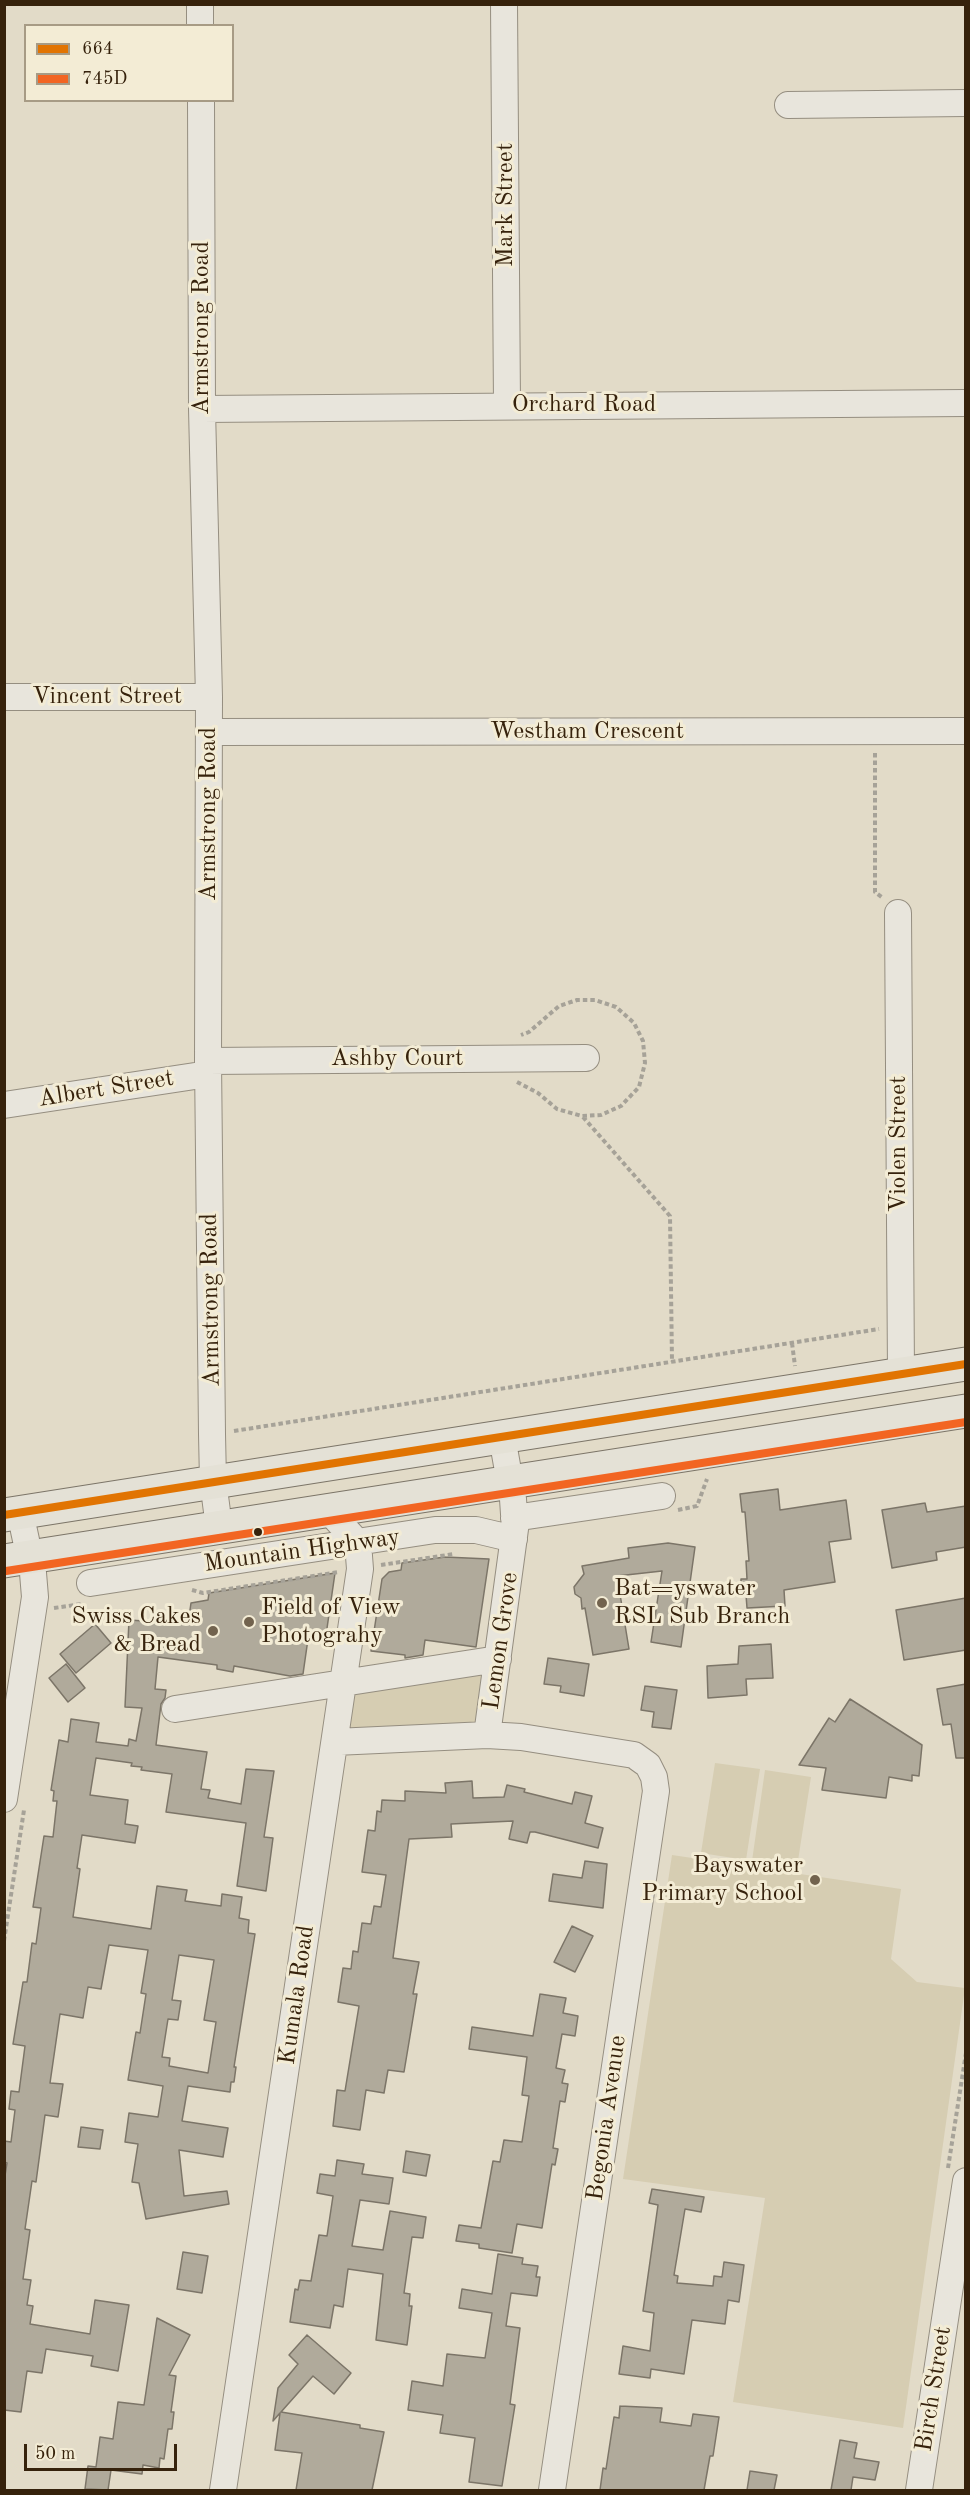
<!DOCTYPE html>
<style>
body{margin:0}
#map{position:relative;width:970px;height:2495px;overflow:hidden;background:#e2dbc8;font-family:"Old Standard TT",serif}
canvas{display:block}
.frame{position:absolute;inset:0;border:6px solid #36220c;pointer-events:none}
.legend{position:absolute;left:24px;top:24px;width:210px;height:78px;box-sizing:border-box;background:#f3ecd5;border:2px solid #a79b85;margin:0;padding:8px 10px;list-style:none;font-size:18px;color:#36220c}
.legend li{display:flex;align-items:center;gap:12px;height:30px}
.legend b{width:30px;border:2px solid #a79b85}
.scale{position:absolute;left:24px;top:2444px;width:153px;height:27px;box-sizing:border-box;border:3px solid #36220c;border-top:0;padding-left:8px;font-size:18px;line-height:21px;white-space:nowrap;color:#36220c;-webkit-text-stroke:4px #f3ecd5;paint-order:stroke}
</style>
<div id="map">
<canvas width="970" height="2495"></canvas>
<div class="frame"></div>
<ul class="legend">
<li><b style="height:8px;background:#e17402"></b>664</li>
<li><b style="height:8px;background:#f26522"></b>745D</li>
</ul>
<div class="scale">50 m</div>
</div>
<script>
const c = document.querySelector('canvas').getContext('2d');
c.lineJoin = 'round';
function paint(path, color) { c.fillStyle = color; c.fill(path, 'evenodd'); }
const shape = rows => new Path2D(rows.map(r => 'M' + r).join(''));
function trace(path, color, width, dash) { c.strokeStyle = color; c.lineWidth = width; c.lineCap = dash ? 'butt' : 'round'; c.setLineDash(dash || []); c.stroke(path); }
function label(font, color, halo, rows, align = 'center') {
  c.font = font + ' "Old Standard TT",serif'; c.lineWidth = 6; c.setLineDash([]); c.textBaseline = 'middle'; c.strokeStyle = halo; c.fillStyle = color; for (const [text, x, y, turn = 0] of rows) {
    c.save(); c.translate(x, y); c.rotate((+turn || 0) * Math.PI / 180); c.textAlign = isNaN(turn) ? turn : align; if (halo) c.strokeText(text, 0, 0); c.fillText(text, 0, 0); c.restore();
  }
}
const green = shape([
 [498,1659,487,1735,335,1742,343,1683],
 [715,1763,760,1769,746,1860,701,1853],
 [765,1770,811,1777,797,1867,752,1861],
 [672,1855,901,1889,891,1959,917,1982,965,1988,903,2428,733,2402,765,2198,623,2179]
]);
const building = shape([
 [778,1489,780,1510,846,1500,851,1539,829,1542,835,1582,784,1590,785,1606,747,1608,746,1595,741,1596,741,1579,747,1579,746,1561,749,1561,745,1512,742,1512,740,1494,778,1489],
 [925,1503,927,1512,966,1506,966,1547,936,1552,937,1560,892,1568,882,1510,925,1503],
 [668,1543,695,1547,681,1647,651,1642,662,1571,617,1576,629,1649,593,1655,585,1608,582,1609,581,1598,575,1594,574,1587,584,1574,582,1566,629,1558,628,1548,668,1543],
 [445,1557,489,1559,476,1647,425,1640,423,1655,405,1658,405,1655,371,1651,382,1579,389,1572,401,1570,402,1563,445,1557],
 [335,1573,325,1642,308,1639,303,1674,290,1676,234,1666,233,1672,217,1669,217,1665,158,1657,155,1689,166,1690,165,1698,161,1704,156,1745,207,1752,201,1789,210,1790,208,1798,241,1804,246,1769,274,1771,264,1837,273,1838,266,1891,237,1886,246,1823,166,1812,172,1774,141,1770,142,1767,131,1766,132,1763,96,1758,90,1795,128,1800,125,1824,138,1826,135,1843,82,1835,77,1868,80,1869,73,1917,151,1929,157,1886,187,1890,185,1901,221,1906,222,1894,242,1897,239,1918,249,1920,248,1933,255,1934,234,2067,236,2067,234,2082,231,2082,230,2092,188,2086,182,2121,228,2128,223,2157,179,2150,184,2196,227,2191,229,2204,146,2219,139,2183,132,2182,138,2144,125,2142,129,2113,158,2117,163,2086,128,2080,136,2032,140,2033,146,1994,141,1993,148,1950,109,1945,101,1989,88,1987,83,2018,60,2014,50,2083,63,2084,58,2117,45,2115,36,2182,32,2181,25,2229,30,2230,23,2279,31,2280,27,2305,33,2306,30,2324,90,2334,95,2300,129,2305,118,2371,91,2366,93,2356,46,2349,42,2373,27,2371,21,2412,4,2410,4,2182,7,2163,4,2162,4,2141,11,2142,15,2110,9,2109,11,2091,19,2092,25,2046,13,2044,23,1982,27,1982,32,1943,36,1944,41,1908,33,1907,44,1836,53,1837,57,1801,53,1801,54,1791,51,1790,59,1740,68,1742,71,1719,99,1723,96,1742,128,1746,129,1739,136,1741,142,1708,125,1707,129,1620,188,1624,191,1603,208,1600,209,1593,335,1573],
 [179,1955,214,1960,204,2020,216,2022,208,2073,169,2066,170,2058,162,2057,168,2019,178,2020,181,2001,172,2000,179,1955],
 [966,1598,966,1650,904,1660,896,1610,966,1598],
 [95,1624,111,1643,76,1673,60,1654,95,1624],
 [771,1644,773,1678,746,1679,747,1695,708,1698,707,1666,738,1664,739,1646,771,1644],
 [548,1658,589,1664,584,1696,560,1692,561,1686,544,1684,548,1658],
 [66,1664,85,1688,68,1702,49,1678,66,1664],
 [966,1684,966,1758,956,1758,951,1724,943,1725,937,1689,966,1684],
 [645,1686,677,1690,671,1729,652,1727,654,1712,641,1710,645,1686],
 [850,1699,922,1745,919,1776,912,1775,912,1781,889,1777,886,1798,822,1790,826,1768,799,1765,829,1718,835,1722,850,1699],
 [472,1781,473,1798,504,1797,507,1785,525,1789,524,1792,572,1804,575,1792,592,1796,585,1823,603,1828,598,1848,535,1832,530,1832,527,1843,509,1839,513,1821,451,1824,452,1837,409,1839,393,1958,419,1962,413,1994,417,1994,404,2072,388,2070,384,2093,366,2090,360,2130,333,2126,337,2090,345,2091,359,2006,338,2002,343,1968,351,1969,353,1951,358,1952,362,1923,371,1924,374,1906,381,1907,386,1875,362,1872,368,1830,375,1831,377,1811,381,1812,382,1800,405,1801,405,1791,446,1793,445,1783,472,1781],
 [585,1861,607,1864,603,1908,549,1901,553,1874,582,1878,585,1861],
 [572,1926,593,1936,575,1972,554,1962,572,1926],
 [540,1994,566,1998,563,2013,578,2016,575,2036,562,2034,556,2068,565,2070,562,2083,568,2084,565,2102,560,2101,553,2148,558,2149,555,2165,552,2164,542,2228,517,2224,512,2253,479,2248,479,2244,456,2241,459,2225,481,2228,493,2161,500,2162,504,2140,522,2142,529,2096,522,2095,527,2057,469,2049,472,2027,533,2036,540,1994],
 [81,2127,103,2130,100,2149,78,2147,81,2127],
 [406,2151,430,2155,426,2176,403,2172,406,2151],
 [337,2160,364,2164,362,2174,393,2178,389,2204,360,2200,352,2246,383,2250,390,2211,426,2217,423,2238,412,2237,404,2293,410,2294,409,2306,412,2306,407,2345,376,2340,383,2274,348,2269,343,2307,334,2305,330,2328,290,2322,295,2289,298,2290,300,2280,311,2281,319,2235,327,2236,333,2196,317,2193,320,2174,335,2176,337,2160],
 [652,2189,704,2197,701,2212,685,2209,674,2275,678,2276,677,2283,713,2286,714,2276,722,2277,724,2262,744,2265,739,2302,728,2300,725,2324,692,2320,684,2374,651,2369,650,2378,619,2374,623,2346,650,2351,654,2313,643,2311,658,2205,649,2203,652,2189],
 [183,2252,208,2256,202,2293,177,2289,183,2252],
 [498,2254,523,2258,522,2264,538,2266,536,2277,540,2277,537,2296,511,2293,506,2326,520,2328,510,2404,515,2405,502,2486,469,2482,475,2438,440,2433,443,2415,408,2410,412,2381,443,2386,447,2354,485,2358,492,2313,459,2308,462,2289,492,2294,498,2254],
 [157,2318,190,2335,169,2375,176,2376,171,2412,174,2412,172,2429,168,2429,164,2459,160,2458,159,2468,143,2465,142,2474,111,2470,108,2490,85,2489,88,2466,96,2467,100,2437,113,2439,118,2402,144,2405,157,2318],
 [307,2335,351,2373,334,2394,313,2376,281,2412,360,2425,360,2428,384,2432,372,2490,296,2490,302,2453,275,2450,280,2413,273,2421,278,2388,298,2364,289,2355,307,2335],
 [620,2406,662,2408,660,2422,691,2426,693,2414,719,2417,713,2456,710,2456,704,2490,600,2490,603,2468,606,2469,614,2417,619,2418,620,2406],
 [840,2440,857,2443,854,2458,879,2462,875,2480,853,2477,851,2490,831,2490,840,2440],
 [750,2471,777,2475,774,2490,747,2490,750,2471]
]);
const path = shape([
 [875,753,875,892,883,898],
 [517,1082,538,1093,557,1109,582,1116,601,1115,621,1106,639,1087,645,1063,643,1041,634,1023,616,1007,595,1000,577,1000,559,1006,529,1032,521,1035],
 [583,1117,670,1216,672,1362],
 [792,1343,795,1366],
 [234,1431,879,1329],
 [678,1510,697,1506,707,1479],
 [381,1565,454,1554],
 [192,1590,203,1593,339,1572],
 [54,1608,82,1604],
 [4,1941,24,1810],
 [948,2168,966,2053]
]);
const minor = shape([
 [200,4,200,26],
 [504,4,507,405],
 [201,100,202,409,209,697,208,1061,212,1434,213,1481,219,1527],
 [788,105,966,103],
 [202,409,966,403],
 [4,697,209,697],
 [209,732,966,731],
 [898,913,901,1374],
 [208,1061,586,1058],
 [4,1105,208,1074],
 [514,1518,662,1496],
 [90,1583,435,1530,476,1530,514,1539],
 [175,1709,498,1659],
 [487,1735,515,1529,513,1499,502,1437],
 [335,1742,487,1735,521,1737,634,1755,648,1765,654,1777,656,1791,552,2490],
 [4,1799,35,1597,33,1573,20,1512],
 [223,2490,360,1569,358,1543,328,1510],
 [919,2490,966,2181]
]);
const major = shape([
 [4,1515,966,1364],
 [4,1561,966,1411]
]);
const bus1 = shape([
 [4,1515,966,1364]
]);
const bus2 = shape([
 [6,1571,966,1422]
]);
const markers = [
 [258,1532,5,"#36220c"],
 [602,1603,6,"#72634e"],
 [249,1622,6,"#72634e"],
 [213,1631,6,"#72634e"],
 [815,1880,6,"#72634e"]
];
const streetNames = [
 ["Mark Street",506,205,-90],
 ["Armstrong Road",202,328,-90],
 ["Orchard Road",584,405],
 ["Vincent Street",107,697],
 ["Westham Crescent",587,732],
 ["Armstrong Road",209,814,-90],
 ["Ashby Court",397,1059],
 ["Albert Street",106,1089,-9],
 ["Violen Street",899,1144,-90],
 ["Armstrong Road",211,1300,-91],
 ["Mountain Highway",302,1551,-8],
 ["Lemon Grove",501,1641,-82],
 ["Kumala Road",297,1995,-82],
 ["Begonia Avenue",607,2118,-82],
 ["Birch Street",934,2389,-81]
];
const poiNames = [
 ["Bat=yswater",614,1589],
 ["RSL Sub Branch",614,1617],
 ["Field of View",261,1608],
 ["Photograhy",261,1636],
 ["Swiss Cakes",201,1617,"right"],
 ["& Bread",201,1645,"right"],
 ["Bayswater",803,1866,"right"],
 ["Primary School",803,1894,"right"]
];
paint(green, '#d6cdb2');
paint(building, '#b0aa9b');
trace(building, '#7c7568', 1.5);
trace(minor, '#958e80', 28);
trace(major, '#7c7568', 35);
trace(path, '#a6a298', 4, [4.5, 3]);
trace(minor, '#e8e5dc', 26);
trace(major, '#e4e1d6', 33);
trace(bus1, '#e17402', 8);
trace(bus2, '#f26522', 8);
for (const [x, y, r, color] of markers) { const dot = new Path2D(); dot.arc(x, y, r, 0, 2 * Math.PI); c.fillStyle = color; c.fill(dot); trace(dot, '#f3ecd5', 2); }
label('24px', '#36220c', '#f3ecd5', streetNames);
label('24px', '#36220c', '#f3ecd5', poiNames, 'left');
</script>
